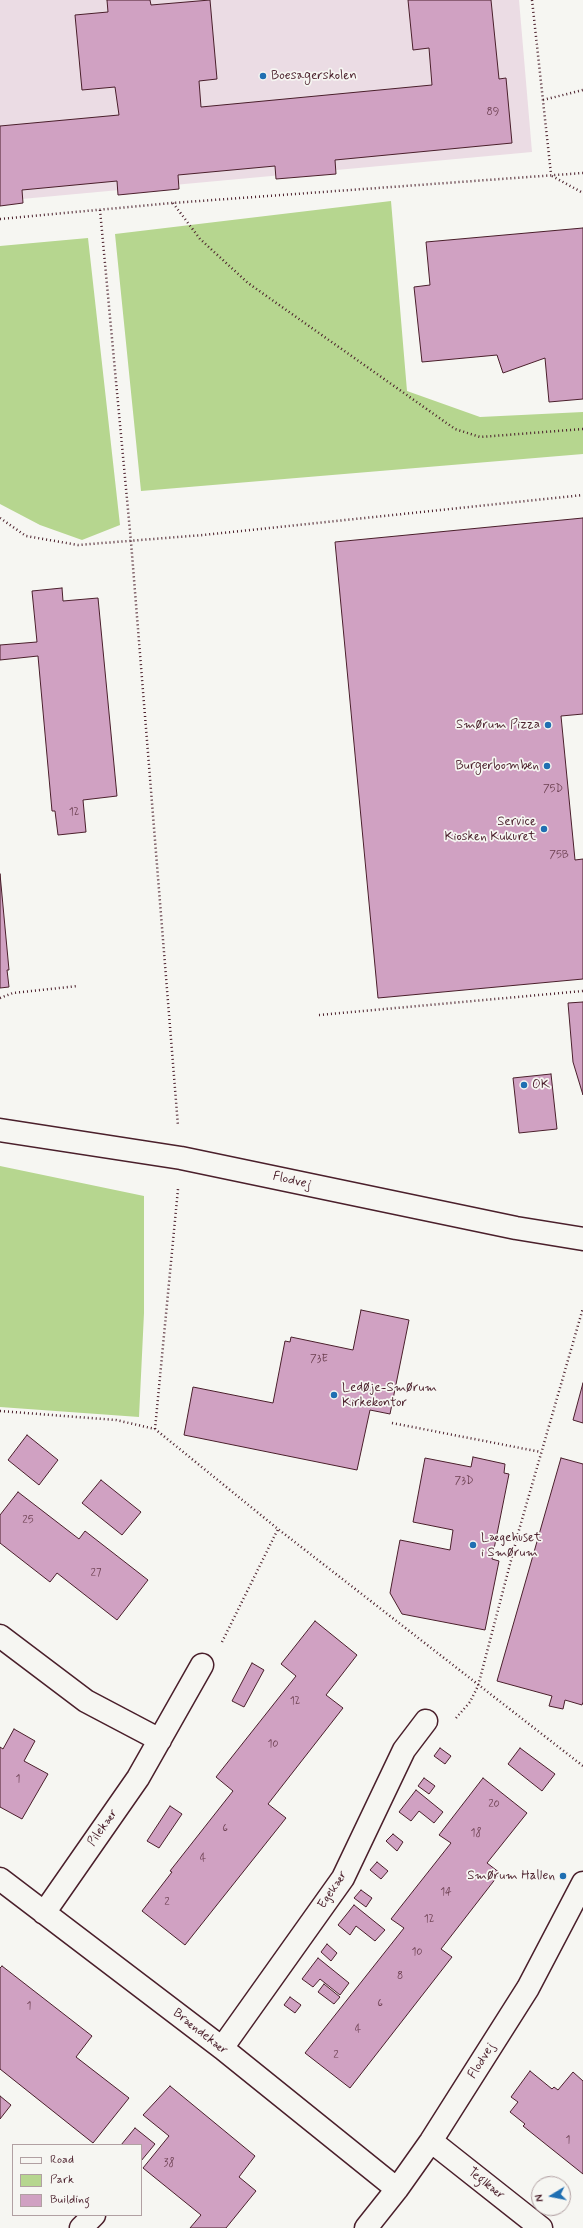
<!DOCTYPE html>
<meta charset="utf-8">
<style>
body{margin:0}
#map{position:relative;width:583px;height:2228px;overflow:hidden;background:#f6f6f2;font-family:Mynerve,sans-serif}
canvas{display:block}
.legend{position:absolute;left:12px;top:2144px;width:130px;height:72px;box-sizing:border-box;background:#f6f6f2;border:1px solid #b1a0a2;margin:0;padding:5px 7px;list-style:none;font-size:12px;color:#4a1f2b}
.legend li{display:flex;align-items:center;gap:8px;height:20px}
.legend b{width:20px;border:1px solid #b1a0a2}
.north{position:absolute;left:531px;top:2176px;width:40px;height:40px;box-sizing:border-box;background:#f6f6f2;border:1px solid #b1a0a2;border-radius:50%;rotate:260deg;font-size:11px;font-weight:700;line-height:16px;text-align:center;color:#4a1f2b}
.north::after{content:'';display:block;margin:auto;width:14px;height:18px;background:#1f6fb2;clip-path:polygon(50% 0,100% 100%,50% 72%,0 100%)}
</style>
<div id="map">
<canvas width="583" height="2228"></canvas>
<ul class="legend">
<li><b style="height:5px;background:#f6f6f2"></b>Road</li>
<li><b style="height:11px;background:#b6d68f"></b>Park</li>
<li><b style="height:11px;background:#d0a1c2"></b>Building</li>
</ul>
<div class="north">N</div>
</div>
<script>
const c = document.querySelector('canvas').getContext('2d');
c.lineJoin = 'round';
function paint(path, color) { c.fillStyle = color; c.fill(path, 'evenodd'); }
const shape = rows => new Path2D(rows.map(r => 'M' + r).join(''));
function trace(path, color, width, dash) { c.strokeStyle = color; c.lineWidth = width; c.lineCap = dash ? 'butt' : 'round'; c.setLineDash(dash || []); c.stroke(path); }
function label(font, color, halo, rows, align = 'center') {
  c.font = font + ' Mynerve,sans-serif'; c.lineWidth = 3.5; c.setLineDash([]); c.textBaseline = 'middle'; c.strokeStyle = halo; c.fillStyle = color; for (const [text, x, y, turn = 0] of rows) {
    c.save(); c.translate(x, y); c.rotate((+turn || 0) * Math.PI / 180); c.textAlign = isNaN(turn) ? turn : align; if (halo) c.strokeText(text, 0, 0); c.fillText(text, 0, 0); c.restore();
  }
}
const built = shape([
 [0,0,519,0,532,152,0,201]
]);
const green = shape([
 [391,201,407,391,480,417,583,412,583,454,141,491,115,234],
 [88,238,120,525,82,540,40,525,0,504,0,246],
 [0,1166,144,1196,144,1313,139,1417,0,1407]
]);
const building = shape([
 [107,0,150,0,151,5,210,0,217,79,199,81,201,107,432,85,429,48,413,50,408,0,491,0,499,79,506,78,512,143,335,160,336,174,276,179,275,166,178,175,179,189,118,195,117,181,22,190,23,203,0,206,0,126,119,115,115,87,82,90,75,15,108,12,107,0],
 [583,228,583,399,549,402,545,358,503,373,497,355,422,362,414,287,430,285,426,242,583,228],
 [583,518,583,714,561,716,575,860,583,859,583,979,378,998,335,542,583,518],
 [62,588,63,601,98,598,117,796,83,800,86,832,58,835,55,811,52,811,38,656,0,660,0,645,37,642,32,591,62,588],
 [0,874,9,970,7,970,9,987,0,988,0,874],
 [583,1002,583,1095,573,1062,568,1003,583,1002],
 [551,1074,557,1129,519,1133,513,1078,551,1074],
 [361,1310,409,1320,390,1414,370,1410,357,1470,184,1435,193,1387,273,1403,285,1341,290,1342,291,1337,353,1350,361,1310],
 [583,1383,583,1423,573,1420,583,1383],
 [27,1435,58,1460,39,1485,8,1460,27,1435],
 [473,1457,505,1464,504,1473,509,1474,492,1559,499,1561,485,1630,402,1614,390,1593,400,1540,450,1550,453,1530,413,1522,425,1458,471,1467,473,1457],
 [561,1458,583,1464,583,1702,582,1705,565,1700,563,1709,549,1706,552,1696,497,1681,561,1458],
 [101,1480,141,1512,122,1535,82,1503,101,1480],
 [18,1492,79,1539,85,1531,148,1580,117,1620,57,1573,50,1582,0,1543,0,1515,18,1492],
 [315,1621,357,1655,326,1695,343,1708,268,1804,286,1818,185,1945,142,1911,172,1872,170,1871,233,1791,216,1777,296,1676,281,1664,315,1621],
 [252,1663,264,1670,244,1707,232,1701,252,1663],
 [14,1729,35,1741,24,1761,48,1774,22,1819,0,1807,0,1747,3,1749,14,1729],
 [440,1748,451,1756,445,1764,434,1756,440,1748],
 [520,1748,555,1774,542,1791,508,1764,520,1748],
 [424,1778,435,1786,429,1794,418,1786,424,1778],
 [483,1778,527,1813,487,1863,500,1873,441,1949,452,1957,350,2088,305,2053,404,1928,391,1919,451,1843,439,1835,483,1778],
 [416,1790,443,1812,434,1823,419,1811,411,1821,399,1812,416,1790],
 [170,1806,182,1814,159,1848,147,1841,170,1806],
 [393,1834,403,1842,397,1851,386,1841,393,1834],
 [377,1862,388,1871,381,1879,370,1870,377,1862],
 [361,1890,372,1898,366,1907,354,1898,361,1890],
 [354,1905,385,1930,375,1941,356,1926,350,1935,338,1925,354,1905],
 [327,1944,337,1953,331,1961,321,1952,327,1944],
 [318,1958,349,1983,340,1995,320,1979,313,1987,302,1979,318,1958],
 [2,1966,92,2036,76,2057,129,2098,93,2143,0,2069,0,1968,2,1966],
 [324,1984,340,1997,334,2004,318,1992,324,1984],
 [290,1997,301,2005,295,2013,284,2005,290,1997],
 [530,2071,552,2089,554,2087,558,2090,573,2072,583,2081,583,2174,523,2126,525,2124,510,2112,518,2102,511,2097,530,2071],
 [170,2086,255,2156,239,2177,256,2191,226,2228,190,2228,201,2215,143,2168,169,2136,143,2115,170,2086],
 [0,2096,11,2105,0,2119,0,2096],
 [135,2128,155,2144,141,2161,141,2145,121,2145,135,2128]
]);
const path = shape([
 [532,0,551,174],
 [543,100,583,90],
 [552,176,583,193],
 [173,203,200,239,248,283,455,429,480,437,583,429],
 [100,210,131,542,178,1126],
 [0,219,172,203,583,173],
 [0,518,26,536,78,545,203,535,583,495],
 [0,998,13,993,78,986],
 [319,1015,583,991],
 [0,1411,116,1420,155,1429,278,1529,583,1766],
 [392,1423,541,1452],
 [155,1429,178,1189],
 [222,1642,278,1529],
 [456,1718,470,1702,478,1686,519,1530,583,1308]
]);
const minor = shape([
 [0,1130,181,1158,516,1228,583,1239],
 [0,1636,86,1701,160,1740],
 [0,1879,222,2048,397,2189],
 [44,1913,138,1778,202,1665],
 [222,2048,343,1878,404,1750,426,1721],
 [431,2141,541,2228],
 [81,2228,94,2215],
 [366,2228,397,2189,431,2141,528,1988,583,1883]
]);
const markers = [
 [263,76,4,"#1f6fb2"],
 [548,725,4,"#1f6fb2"],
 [547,766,4,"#1f6fb2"],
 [544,829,4,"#1f6fb2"],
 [524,1085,4,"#1f6fb2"],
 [334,1395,4,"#1f6fb2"],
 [473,1545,4,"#1f6fb2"],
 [563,1876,4,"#1f6fb2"]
];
const numberNames = [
 ["89",493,113],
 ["75D",553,790],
 ["12",74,813],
 ["75B",559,856],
 ["73E",319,1360],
 ["73D",464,1482],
 ["25",28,1521],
 ["27",96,1574],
 ["12",295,1702],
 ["10",273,1745],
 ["1",18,1780],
 ["20",494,1805],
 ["6",225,1829],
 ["18",476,1834],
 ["4",203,1859],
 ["14",446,1893],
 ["2",167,1903],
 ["12",429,1920],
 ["10",417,1953],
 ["8",400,1977],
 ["6",380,2004],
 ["1",29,2007],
 ["4",358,2030],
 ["2",336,2056],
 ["1",568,2141],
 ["38",169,2164]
];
const poiNames = [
 ["Boesagerskolen",271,76],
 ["Smørum Pizza",540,725,"right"],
 ["Burgerbomben",539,766,"right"],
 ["Service",536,822,"right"],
 ["Kiosken Kukuret",536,837,"right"],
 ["OK",532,1085],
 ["Ledøje-Smørum",342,1388],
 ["Kirkekontor",342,1403],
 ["Lægehuset",481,1538],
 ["i Smørum",481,1553],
 ["Smørum Hallen",555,1876,"right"]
];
const streetNames = [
 ["Flodvej",292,1181,13],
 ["Pilekær",103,1828,-55],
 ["Egekær",333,1890,-57],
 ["Brændekær",200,2032,38],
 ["Flodvej",482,2061,-58],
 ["Teglkær",486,2184,38]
];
paint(built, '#ebdce4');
paint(green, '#b6d68f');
paint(building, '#d0a1c2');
trace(building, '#4a1f2b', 1);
trace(minor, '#4a1f2b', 25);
trace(path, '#4a1f2b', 2.5, [1, 3]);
trace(minor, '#f6f6f2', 22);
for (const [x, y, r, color] of markers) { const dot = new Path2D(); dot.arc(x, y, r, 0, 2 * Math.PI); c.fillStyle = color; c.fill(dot); trace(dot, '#f6f6f2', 1.5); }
label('11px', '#6c4051', null, numberNames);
label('13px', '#4a1f2b', '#f6f6f2', poiNames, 'left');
label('13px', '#4a1f2b', '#f6f6f2', streetNames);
</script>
